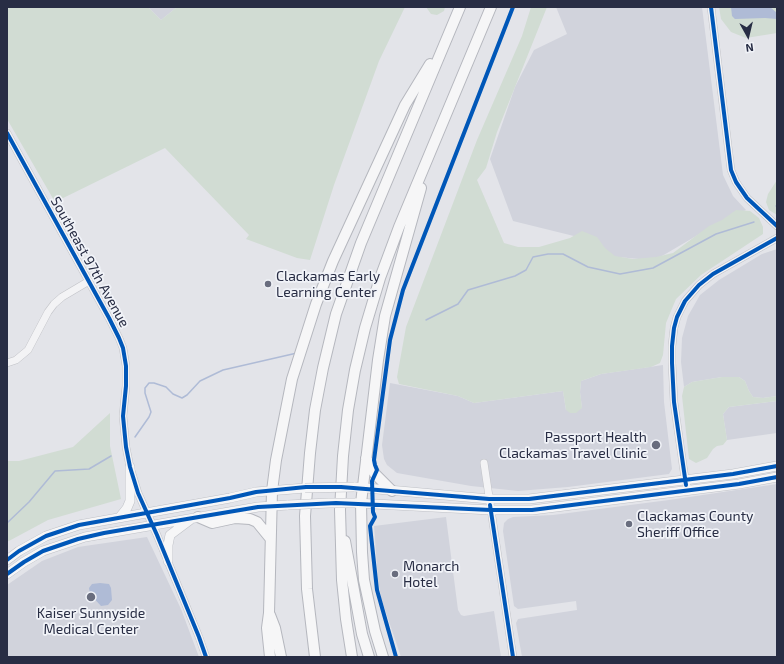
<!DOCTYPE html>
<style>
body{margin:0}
#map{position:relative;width:784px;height:664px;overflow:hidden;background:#e3e4e9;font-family:"Exo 2",sans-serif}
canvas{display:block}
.frame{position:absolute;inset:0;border:8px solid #282d44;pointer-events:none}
.north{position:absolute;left:728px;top:16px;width:40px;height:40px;-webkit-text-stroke:3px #f1f3f8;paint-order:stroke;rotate:172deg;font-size:11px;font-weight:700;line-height:16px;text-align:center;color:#282d44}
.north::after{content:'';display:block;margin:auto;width:14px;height:18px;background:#282d44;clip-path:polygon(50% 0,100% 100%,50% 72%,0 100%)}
</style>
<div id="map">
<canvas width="784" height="664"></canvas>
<div class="frame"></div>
<div class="north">N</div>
</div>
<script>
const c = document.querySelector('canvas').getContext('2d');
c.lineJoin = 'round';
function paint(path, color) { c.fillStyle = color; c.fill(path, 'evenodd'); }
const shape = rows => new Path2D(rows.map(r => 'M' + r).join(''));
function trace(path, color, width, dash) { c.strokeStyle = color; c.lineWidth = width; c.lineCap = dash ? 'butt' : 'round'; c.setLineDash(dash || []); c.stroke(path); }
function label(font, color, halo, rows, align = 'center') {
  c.font = font + ' "Exo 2",sans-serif'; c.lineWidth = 3.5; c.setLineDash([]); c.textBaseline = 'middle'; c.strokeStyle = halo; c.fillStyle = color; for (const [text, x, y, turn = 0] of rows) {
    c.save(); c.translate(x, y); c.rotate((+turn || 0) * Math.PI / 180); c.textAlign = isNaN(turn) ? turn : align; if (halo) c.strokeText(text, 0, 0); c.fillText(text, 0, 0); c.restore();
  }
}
const built = shape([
 [148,7,177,7,161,20],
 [556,7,702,7,723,175,733,196,746,210,720,222,662,256,649,260,598,255,586,239,513,221,490,159,515,87,534,50,567,34],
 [777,249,777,396,763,398,753,397,749,391,745,381,739,377,722,377,692,382,684,387,681,362,682,338,688,316,700,295,719,280,762,254],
 [663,365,664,402,672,469,669,474,568,487,518,491,471,486,397,473,387,465,384,459,382,445,390,383,458,396,474,403,563,391,566,410,582,408,580,392,581,381,601,374],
 [777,401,777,433,727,440,723,414,729,407],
 [777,484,777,657,522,657,516,623,518,619,577,610,576,601,518,609,514,606,503,531,504,523,508,519,513,517,553,515,669,500],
 [446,517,458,610,461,615,464,616,494,611,501,657,401,657,381,598,378,579,374,526],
 [147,537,181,609,199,657,7,657,7,585,42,561,78,547]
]);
const green = shape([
 [9,7,148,7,161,20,177,7,405,7,379,61,334,185,310,260,297,258,246,239,249,235,165,148,55,202,7,119,7,11],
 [426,7,445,7,444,11,437,15,431,14],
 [531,7,547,7,497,132,486,168,477,180,504,243,518,247,539,247,570,238,582,231,597,237,605,248,615,256,633,259,656,257,673,253,709,226,722,220,736,210,750,211,759,218,763,227,763,234,701,275,676,299,666,323,663,355,660,363,651,367,601,374,581,381,580,392,582,408,576,413,570,413,566,410,563,391,474,403,458,396,399,384,397,377,406,327,477,140,522,36],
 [719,7,777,7,777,33,746,38,731,32,721,19],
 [777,180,777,215,769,210,766,202,768,194],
 [722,377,739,377,745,381,749,391,753,397,763,398,777,396,777,401,729,407,723,414,727,440,723,445,717,446,713,449,707,458,696,463,689,459,682,396,684,387,692,382],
 [110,413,110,446,121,499,48,520,7,542,7,461,19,461,73,447]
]);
const water = shape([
 [731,7,770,7,777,13,777,19,765,18,735,19,732,16],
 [100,583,109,584,111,588,112,600,108,605,101,606,90,594,89,588,92,584]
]);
const stream = shape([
 [776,206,777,205],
 [426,320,458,304,468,290,515,276,526,270,533,257,548,254,563,254,588,267,620,274,653,268,716,234,754,222],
 [135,437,149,417,151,412,145,393,145,388,149,383,154,383,166,387,173,394,182,398,187,395,200,381,223,370,297,353],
 [7,523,29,502,55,471,89,469,111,456]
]);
const minor = shape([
 [711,7,731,170,736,182,747,198,777,226],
 [7,133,109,318,119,338,123,348,126,366,126,386,123,416,126,447,130,467,138,493,157,535,199,637,206,657],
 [7,363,16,360,28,350,48,312,54,304,62,297,89,281],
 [484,463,513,657],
 [688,491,684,472,674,402,672,363,672,346,674,328,677,317,685,301,699,285,713,274,777,238]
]);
const major = shape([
 [355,487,489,499,529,499,733,474,777,466],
 [355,503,491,510,532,510,739,484,777,477],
 [119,518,127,508,130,501,130,467],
 [7,560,19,551,46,536,79,525,230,498,256,492,305,488],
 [168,561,168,545,170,535,190,520],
 [7,574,24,562,43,551,85,537,258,507,288,505]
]);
const highway = shape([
 [366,458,375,474,392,491],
 [198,517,212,523,235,518,250,519,257,522,270,538],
 [345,541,362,634,369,657],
 [270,615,275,628,281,657],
 [270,657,267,628,269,613,272,491,276,460,292,379,316,304,333,261,405,105,430,64],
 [315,657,307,589,305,516,310,453,315,410,323,368,336,314,361,243,460,7],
 [352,657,346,619,342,580,340,510,343,456,348,410,355,370,365,328,380,278,399,227,491,7],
 [383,657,375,631,364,580,362,552,361,503,378,360,385,316,421,188]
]);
const majorBridge = shape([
 [305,488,354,487],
 [288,505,329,503,355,503]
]);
const cycleway = shape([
 [711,7,731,170,736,182,747,198,777,226],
 [7,133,109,318,119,338,123,348,126,366,126,386,123,416,126,447,130,467,138,493,157,535,199,637,206,657],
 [686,485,674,402,672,363,672,346,674,328,677,317,685,301,699,285,713,274,777,238],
 [490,505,513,657],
 [7,560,19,551,46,536,79,525,230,498,256,492,306,487,341,487,489,499,529,499,733,474,777,466],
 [7,574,24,562,43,551,78,539,104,533,258,507,336,503,491,510,532,510,739,484,777,477],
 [396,657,377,590,370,526,375,517,373,512,372,481,377,470,375,465,374,460,390,340,403,290,513,7]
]);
const markers = [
 [268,284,4,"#696d7e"],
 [656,445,5,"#696d7e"],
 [629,524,4,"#696d7e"],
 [395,574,4,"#696d7e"],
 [91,597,5,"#696d7e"]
];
const streetNames = [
 ["Southeast 97th Avenue",90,262,61]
];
const poiNames = [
 ["Clackamas Early",276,276],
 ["Learning Center",276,292],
 ["Passport Health",647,437,"right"],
 ["Clackamas Travel Clinic",647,453,"right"],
 ["Clackamas County",637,516],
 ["Sheriff Office",637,532],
 ["Monarch",403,566],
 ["Hotel",403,582],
 ["Kaiser Sunnyside",91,613,"center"],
 ["Medical Center",91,629,"center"]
];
paint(built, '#d1d3dc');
paint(green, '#d1dcd3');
paint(water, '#afbbd6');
trace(stream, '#afbbd6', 1.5);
trace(minor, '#c1c2c7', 8);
trace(major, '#bfc1c7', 10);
trace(highway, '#b5b7be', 12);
trace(minor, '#f3f3f5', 7);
trace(major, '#f6f6f7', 9);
trace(highway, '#f6f6f7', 10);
trace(majorBridge, '#bfc1c7', 10, []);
trace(majorBridge, '#f6f6f7', 9);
trace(cycleway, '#0057b8', 4);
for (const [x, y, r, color] of markers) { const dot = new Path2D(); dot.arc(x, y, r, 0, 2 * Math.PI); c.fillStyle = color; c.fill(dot); trace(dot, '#f1f3f8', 1.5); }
label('14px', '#282d44', '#f1f3f8', streetNames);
label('14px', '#282d44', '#f1f3f8', poiNames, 'left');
</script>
